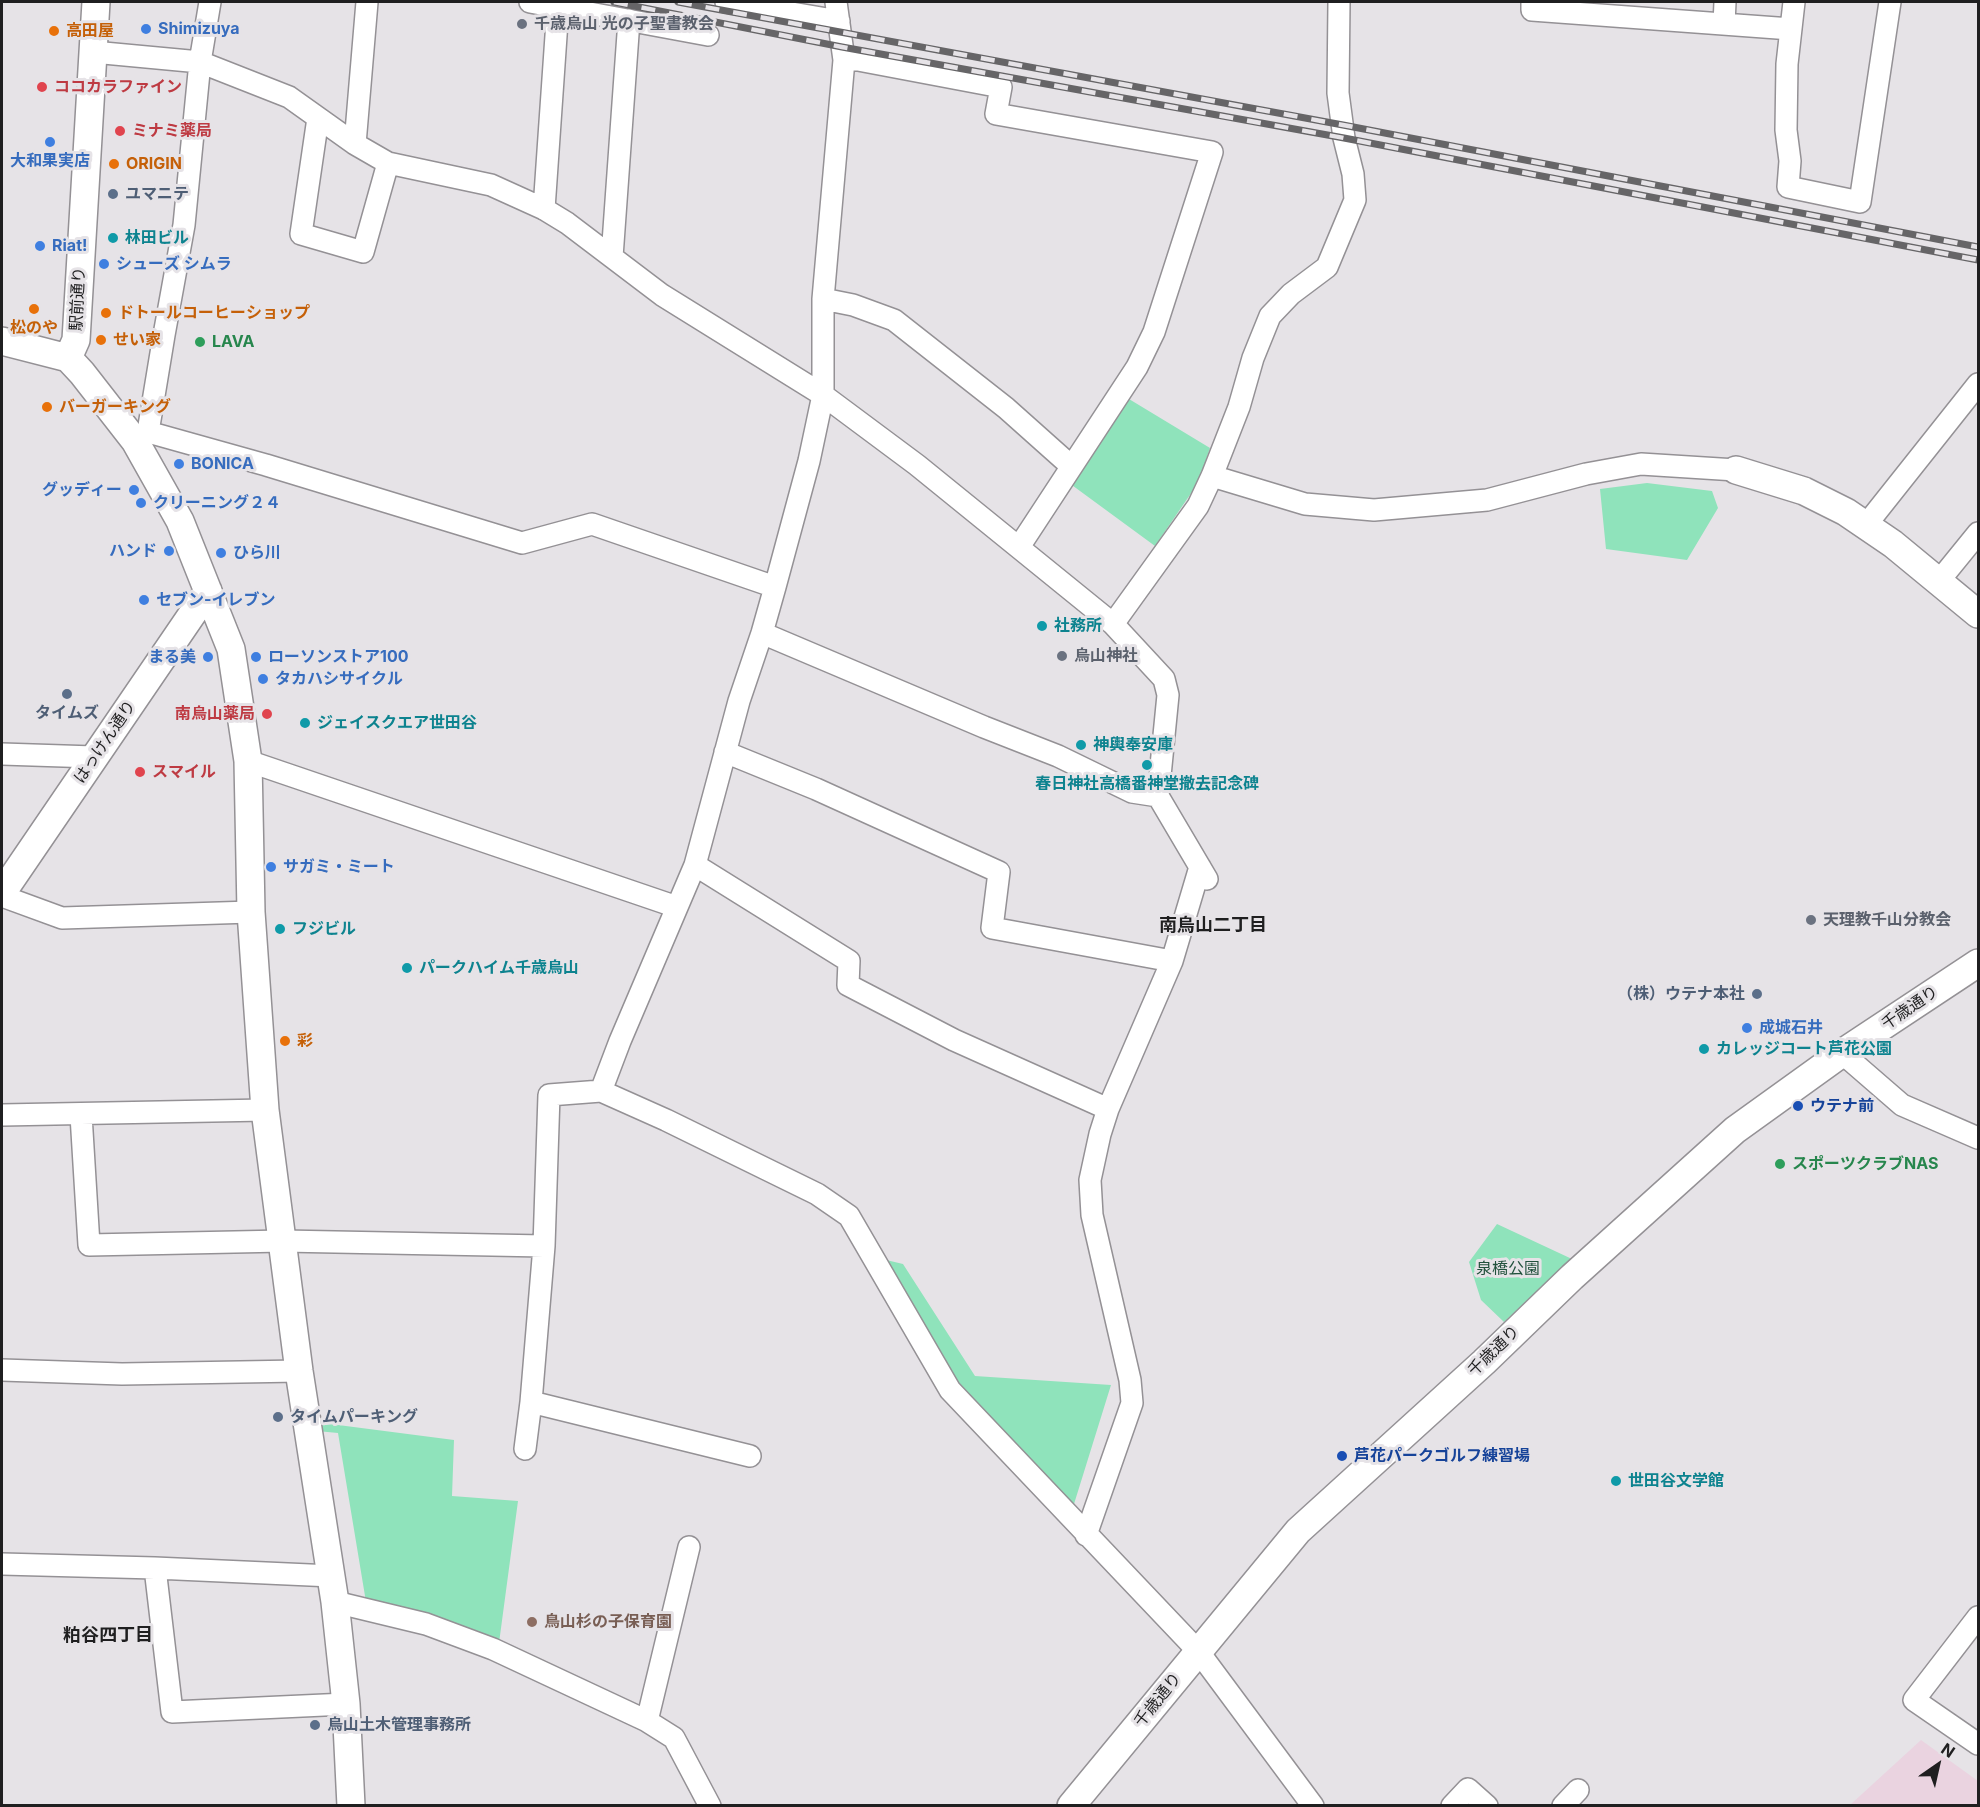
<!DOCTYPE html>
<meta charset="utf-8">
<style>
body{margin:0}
#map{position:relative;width:1980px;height:1807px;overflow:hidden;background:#e6e3e7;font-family:Inter,sans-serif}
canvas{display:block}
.frame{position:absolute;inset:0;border:3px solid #1f1f20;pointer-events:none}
.north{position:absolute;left:1908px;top:1735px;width:60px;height:60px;-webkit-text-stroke:4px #e6e3e7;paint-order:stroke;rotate:34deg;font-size:16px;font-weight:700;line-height:24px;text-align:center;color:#1f1f20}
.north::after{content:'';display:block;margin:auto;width:21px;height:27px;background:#1f1f20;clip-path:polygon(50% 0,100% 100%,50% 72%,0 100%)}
</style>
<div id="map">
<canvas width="1980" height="1807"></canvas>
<div class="frame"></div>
<div class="north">N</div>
</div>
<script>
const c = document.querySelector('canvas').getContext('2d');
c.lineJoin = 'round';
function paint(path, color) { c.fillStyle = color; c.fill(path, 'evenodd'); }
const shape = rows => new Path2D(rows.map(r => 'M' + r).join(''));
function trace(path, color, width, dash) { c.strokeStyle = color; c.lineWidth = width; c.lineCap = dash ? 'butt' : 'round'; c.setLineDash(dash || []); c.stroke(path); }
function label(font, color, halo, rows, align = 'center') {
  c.font = font + ' Inter,"Noto Sans JP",sans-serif'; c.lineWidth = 6; c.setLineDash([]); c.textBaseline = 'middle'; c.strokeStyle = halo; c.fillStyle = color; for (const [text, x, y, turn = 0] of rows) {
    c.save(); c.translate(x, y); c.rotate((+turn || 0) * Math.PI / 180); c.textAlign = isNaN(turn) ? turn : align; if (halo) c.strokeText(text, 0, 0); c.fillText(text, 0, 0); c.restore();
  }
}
const education = shape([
 [1921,1740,1978,1781,1978,1805,1850,1805]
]);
const green = shape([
 [1124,396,1210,448,1198,483,1155,546,1065,480],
 [1647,483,1712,491,1718,508,1687,560,1606,549,1600,489],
 [1497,1224,1572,1259,1504,1322,1481,1300,1469,1262],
 [882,1259,903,1264,975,1376,1111,1385,1074,1504,954,1382],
 [315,1422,454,1440,452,1496,518,1501,499,1643,366,1602,338,1433,317,1431]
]);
const minor = shape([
 [530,2,708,35],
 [726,2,839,21],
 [1532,2,1532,10,1791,29],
 [1794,2,1787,64,1786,130,1790,161,1788,187,1860,202,1890,2],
 [1724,24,1725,2],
 [93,52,200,62,289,97,355,144,388,163,491,185,544,209,567,223,662,295,823,395,917,465,1113,624,1164,679,1168,695,1158,796],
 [844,60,858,60,1001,87,996,114,1212,152,1154,332,1137,367,1019,547],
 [318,118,301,234,363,252,388,163],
 [355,144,367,2],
 [544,209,558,7],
 [612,257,629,20],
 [823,299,853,305,894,320,1006,408,1071,466],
 [148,432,266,465,522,543,592,524,775,587],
 [137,440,148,432,164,335,184,225,200,62,210,2],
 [1212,476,1305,504,1374,510,1487,500,1586,474,1641,464,1736,470],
 [1866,525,1978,384],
 [1939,581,1978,533],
 [1113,624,1198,506,1212,476,1239,407,1253,358,1270,316,1291,294,1327,267,1355,200,1353,174,1344,138,1338,93,1339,2],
 [762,633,984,727,1058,756,1132,792,1158,796,1207,879],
 [725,752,816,789,999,872,992,928,1172,961],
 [2,754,94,757],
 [248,761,677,907],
 [695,865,849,961,848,985,954,1040,1108,1109],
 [2,896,62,918,251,912],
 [1842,1053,1902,1105,1978,1138],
 [601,1091,620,1041,695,865,739,701,762,633,775,587,809,461,823,395,823,299,844,60,836,2],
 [2,1115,265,1110],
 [81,1115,89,1245,283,1241,544,1246],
 [2,1370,122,1374,299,1371],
 [531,1402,750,1456],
 [525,1449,531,1402,544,1246,549,1095,601,1091,666,1120,817,1194,849,1216,950,1390,1198,1651,1313,1806],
 [1086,1535,1132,1403,1130,1380,1092,1215,1090,1180,1100,1134,1108,1109,1172,961,1200,867],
 [2,1564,155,1568,332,1576],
 [155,1568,172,1712,346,1704],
 [335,1602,426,1624,493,1649,647,1721,674,1738,710,1806],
 [1978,1617,1914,1700,1978,1744],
 [647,1721,689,1547],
 [1452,1806,1468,1789,1487,1806],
 [1563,1806,1578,1790]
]);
const tertiary = shape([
 [2,341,68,358,82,373,135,441,180,521,231,649,248,761,251,912,265,1110,299,1371,335,1602,346,1704,351,1806],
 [68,358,76,340,96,2],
 [1736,470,1804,491,1846,512,1893,544,1978,614],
 [2,893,208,591],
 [1071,1806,1298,1531,1484,1362,1572,1277,1735,1130,1842,1053,1978,963]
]);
const rail = shape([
 [614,2,842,47,1344,138,1978,260],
 [678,2,1343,125,1978,247]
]);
const markers = [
 [522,24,6,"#6b7280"],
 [146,29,6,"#3f7fe0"],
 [54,31,6,"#e8710a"],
 [42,87,6,"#e0444e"],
 [120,131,6,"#e0444e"],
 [50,142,6,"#3f7fe0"],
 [114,164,6,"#e8710a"],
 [113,194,6,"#5c6f8a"],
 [113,238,6,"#0f9aa8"],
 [40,246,6,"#3f7fe0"],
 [104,264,6,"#3f7fe0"],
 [34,309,6,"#e8710a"],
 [106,313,6,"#e8710a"],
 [101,340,6,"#e8710a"],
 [200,342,6,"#2e9e5b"],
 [47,407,6,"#e8710a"],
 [179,464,6,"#3f7fe0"],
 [134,490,6,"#3f7fe0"],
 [141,503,6,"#3f7fe0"],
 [169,551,6,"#3f7fe0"],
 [221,553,6,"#3f7fe0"],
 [144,600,6,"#3f7fe0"],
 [1042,626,6,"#0f9aa8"],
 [1062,656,6,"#6b7280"],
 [208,657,6,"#3f7fe0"],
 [256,657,6,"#3f7fe0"],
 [263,679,6,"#3f7fe0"],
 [67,694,6,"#5c6f8a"],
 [267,714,6,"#e0444e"],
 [305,723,6,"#0f9aa8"],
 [1081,745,6,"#0f9aa8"],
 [1147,765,6,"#0f9aa8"],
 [140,772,6,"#e0444e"],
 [271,867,6,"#3f7fe0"],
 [1811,920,6,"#6b7280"],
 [280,929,6,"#0f9aa8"],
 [407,968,6,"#0f9aa8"],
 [1757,994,6,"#5c6f8a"],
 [1747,1028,6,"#3f7fe0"],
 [285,1041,6,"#e8710a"],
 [1704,1049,6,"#0f9aa8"],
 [1798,1106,6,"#1a4fb4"],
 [1780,1164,6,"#2e9e5b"],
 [278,1417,6,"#5c6f8a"],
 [1342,1456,6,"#1a4fb4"],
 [1616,1481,6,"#0f9aa8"],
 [532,1622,6,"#8d6e63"],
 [315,1725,6,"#5c6f8a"]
];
const worshipNames = [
 ["千歳烏山 光の子聖書教会",534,24],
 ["烏山神社",1074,656],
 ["天理教千山分教会",1823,920]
];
const shopNames = [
 ["Shimizuya",158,29],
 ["大和果実店",50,161,"center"],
 ["Riat!",52,246],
 ["シューズ シムラ",116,264],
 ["BONICA",191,464],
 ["グッディー",122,490,"right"],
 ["クリーニング２４",153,503],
 ["ハンド",157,551,"right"],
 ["ひら川",233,553],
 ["セブン-イレブン",156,600],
 ["まる美",196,657,"right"],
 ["ローソンストア100",268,657],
 ["タカハシサイクル",275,679],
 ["サガミ・ミート",283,867],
 ["成城石井",1759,1028]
];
const foodNames = [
 ["高田屋",66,31],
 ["ORIGIN",126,164],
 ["ドトールコーヒーショップ",118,313],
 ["松のや",34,328,"center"],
 ["せい家",113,340],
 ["バーガーキング",59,407],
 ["彩",297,1041]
];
const healthNames = [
 ["ココカラファイン",54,87],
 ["ミナミ薬局",132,131],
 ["南烏山薬局",255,714,"right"],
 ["スマイル",152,772]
];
const serviceNames = [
 ["ユマニテ",125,194],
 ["タイムズ",67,713,"center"],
 ["（株）ウテナ本社",1745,994,"right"],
 ["タイムパーキング",290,1417],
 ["烏山土木管理事務所",327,1725]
];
const cultureNames = [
 ["林田ビル",125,238],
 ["社務所",1054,626],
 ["ジェイスクエア世田谷",317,723],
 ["神輿奉安庫",1093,745],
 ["春日神社高橋番神堂撤去記念碑",1147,784,"center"],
 ["フジビル",292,929],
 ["パークハイム千歳烏山",419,968],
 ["カレッジコート芦花公園",1716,1049],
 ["世田谷文学館",1628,1481]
];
const streetNames = [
 ["駅前通り",78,299,-87],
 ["はっけん通り",105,742,-56],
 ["千歳通り",1910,1008,-34],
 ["千歳通り",1494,1351,-44],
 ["千歳通り",1158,1700,-51]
];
const leisureNames = [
 ["LAVA",212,342],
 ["スポーツクラブNAS",1792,1164]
];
const transitNames = [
 ["ウテナ前",1810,1106],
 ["芦花パークゴルフ練習場",1354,1456]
];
const parkNames = [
 ["泉橋公園",1508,1269]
];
const educationNames = [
 ["鳥山杉の子保育園",544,1622]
];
const neighbourhoodNames = [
 ["南烏山二丁目",1213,926],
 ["粕谷四丁目",108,1636]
];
paint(education, '#ead3e0');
paint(green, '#8fe3bb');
trace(minor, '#949195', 24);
trace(tertiary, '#949195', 30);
trace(minor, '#fff', 21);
trace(tertiary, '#fff', 27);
trace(rail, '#666567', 7);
trace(rail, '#e6e3e7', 4.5, [14]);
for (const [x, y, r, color] of markers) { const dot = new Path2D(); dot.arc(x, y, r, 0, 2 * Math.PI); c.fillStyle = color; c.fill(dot); trace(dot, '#e6e3e7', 2); }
label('bold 16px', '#5b616d', '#e6e3e7', worshipNames, 'left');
label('bold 16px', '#366cbe', '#e6e3e7', shopNames, 'left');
label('bold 16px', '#c56008', '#e6e3e7', foodNames, 'left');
label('bold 16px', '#be3a42', '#e6e3e7', healthNames, 'left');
label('bold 16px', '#4e5e75', '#e6e3e7', serviceNames, 'left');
label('bold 16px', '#0d838f', '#e6e3e7', cultureNames, 'left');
label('16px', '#1f1f20', '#e6e3e7', streetNames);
label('bold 16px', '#27864d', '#e6e3e7', leisureNames, 'left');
label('bold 16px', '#164399', '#e6e3e7', transitNames, 'left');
label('16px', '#22523d', '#e6e3e7', parkNames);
label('bold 16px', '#785e54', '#e6e3e7', educationNames, 'left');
label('bold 18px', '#1f1f20', '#e6e3e7', neighbourhoodNames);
</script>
